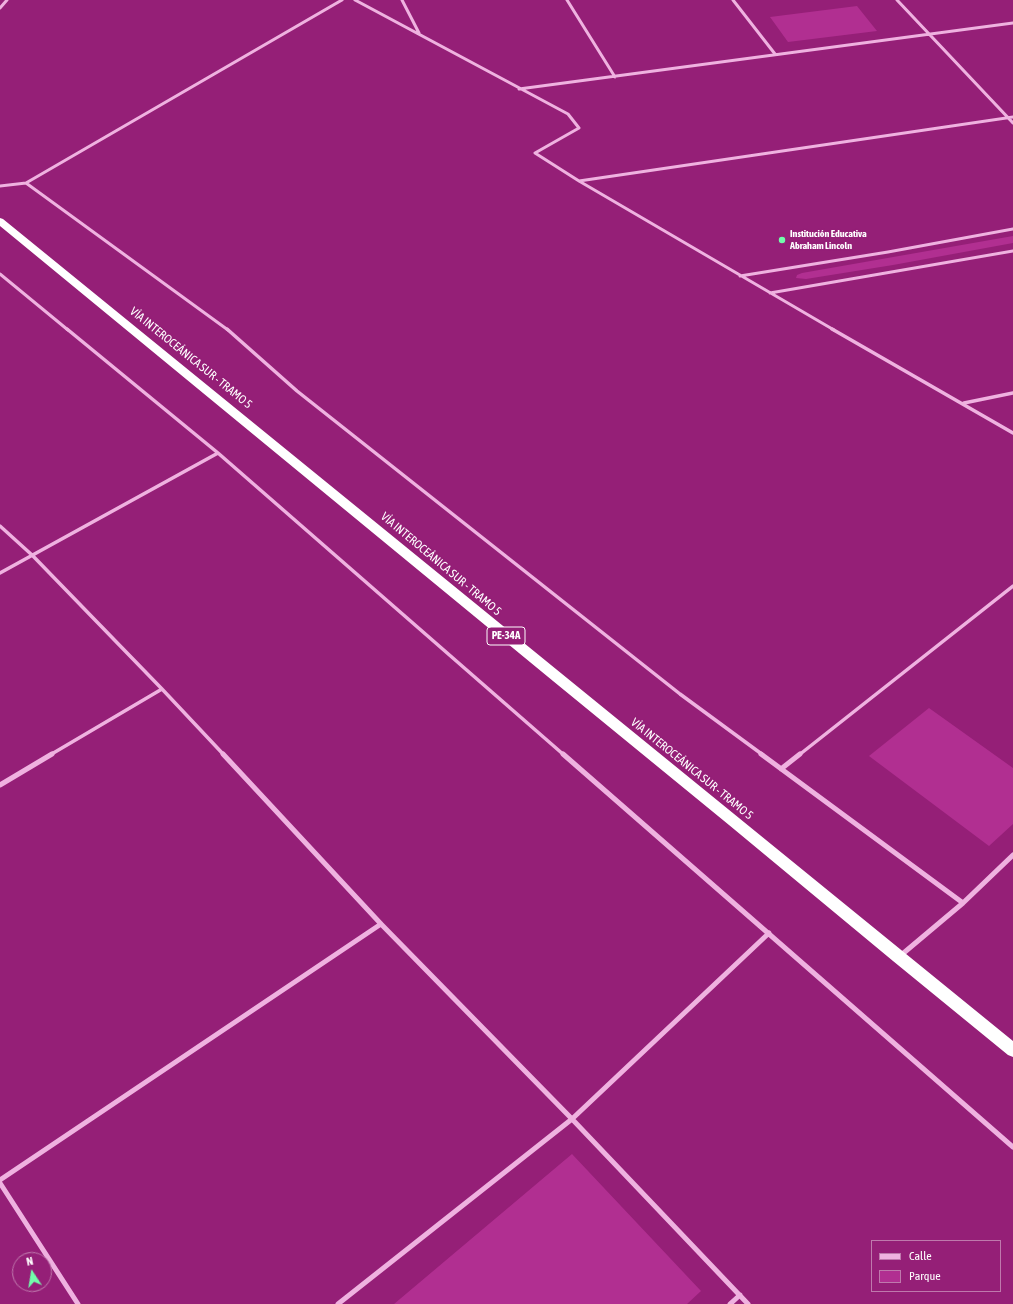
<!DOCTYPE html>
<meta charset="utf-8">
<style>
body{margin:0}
#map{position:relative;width:1013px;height:1304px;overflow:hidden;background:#951f77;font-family:"Asap Condensed",sans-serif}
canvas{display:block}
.legend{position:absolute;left:871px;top:1240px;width:130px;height:52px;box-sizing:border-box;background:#951f77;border:1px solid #bf79ad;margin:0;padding:5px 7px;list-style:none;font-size:12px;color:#fff}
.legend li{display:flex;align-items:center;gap:8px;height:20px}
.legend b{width:20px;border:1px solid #bf79ad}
.north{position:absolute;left:12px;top:1252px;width:40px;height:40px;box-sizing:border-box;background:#951f77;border:1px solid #bf79ad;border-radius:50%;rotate:348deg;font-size:11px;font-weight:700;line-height:16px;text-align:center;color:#fff}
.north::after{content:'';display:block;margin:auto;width:14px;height:18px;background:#72fdab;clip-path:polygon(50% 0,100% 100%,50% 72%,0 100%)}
</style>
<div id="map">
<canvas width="1013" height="1304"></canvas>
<ul class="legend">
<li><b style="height:5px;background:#efb2e0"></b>Calle</li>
<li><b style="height:11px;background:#b12f91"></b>Parque</li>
</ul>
<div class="north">N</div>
</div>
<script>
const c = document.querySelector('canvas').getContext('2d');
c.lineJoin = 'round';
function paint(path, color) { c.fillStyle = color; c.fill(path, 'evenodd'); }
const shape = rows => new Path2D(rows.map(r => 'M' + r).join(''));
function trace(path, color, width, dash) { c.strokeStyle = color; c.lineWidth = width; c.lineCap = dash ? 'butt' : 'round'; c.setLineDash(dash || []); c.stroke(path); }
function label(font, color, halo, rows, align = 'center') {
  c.font = font + ' "Asap Condensed",sans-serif'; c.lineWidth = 3; c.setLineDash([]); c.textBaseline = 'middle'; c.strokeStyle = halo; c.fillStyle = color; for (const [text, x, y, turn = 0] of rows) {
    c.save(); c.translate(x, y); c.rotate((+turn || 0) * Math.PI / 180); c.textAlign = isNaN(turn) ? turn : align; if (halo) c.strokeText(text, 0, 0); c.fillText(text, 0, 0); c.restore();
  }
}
const green = shape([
 [857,6,877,31,788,42,770,17],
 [1013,236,1013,243,893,265,806,279,796,278,797,275,802,273],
 [929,708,1013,768,1013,824,989,846,869,756],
 [572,1154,701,1291,687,1304,394,1304]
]);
const streetFar2 = shape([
 [355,0,568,114,579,128,535,153,579,181,834,330],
 [402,0,419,33],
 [567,0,615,77],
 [733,0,775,54],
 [897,0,1013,123],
 [0,8,7,0],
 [519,89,1013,23],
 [579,181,1013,117],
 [26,183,228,330],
 [0,186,26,183,342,0],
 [0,274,68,330],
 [740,276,888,252,1013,229],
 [770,293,1013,251]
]);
const streetFar1 = shape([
 [67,329,218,453,564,755],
 [227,329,297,391,680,694,763,755],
 [832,329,1013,433],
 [964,403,1013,393],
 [0,526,32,555,162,689,224,755],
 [0,573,218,453],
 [50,755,162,689],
 [799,755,1013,586]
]);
const street = shape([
 [223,754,381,924,572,1119,748,1304],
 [563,754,1013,1147],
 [761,754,963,903],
 [781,769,800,754],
 [0,785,52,754],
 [900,956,963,903,1013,855],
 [0,1180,381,924],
 [0,1183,78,1304],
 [338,1304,572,1119,769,933],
 [730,1304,740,1295]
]);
const highway = shape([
 [0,218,3,219,1013,1041,1013,1057,1008,1055,893,961,729,825,553,681,0,226,0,218]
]);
const markers = [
 [782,240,4,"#72fdab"]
];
const farPoinames = [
 ["Institución Educativa",790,234],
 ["Abraham Lincoln",790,246]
];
const shields = [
 [506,636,38]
];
const shieldNames = [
 ["PE-34A",506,636]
];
const streetNames = [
 ["VÍA INTEROCEÁNICA SUR - TRAMO 5",191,358,39],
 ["VÍA INTEROCEÁNICA SUR - TRAMO 5",441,564,40],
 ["VÍA INTEROCEÁNICA SUR - TRAMO 5",692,769,39]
];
paint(green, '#b12f91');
trace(streetFar2, '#efb2e0', 3);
trace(streetFar1, '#efb2e0', 3.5);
trace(street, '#efb2e0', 5);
paint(highway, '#fff');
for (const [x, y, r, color] of markers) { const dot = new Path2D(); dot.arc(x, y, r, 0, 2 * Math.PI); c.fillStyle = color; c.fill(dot); trace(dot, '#951f77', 1.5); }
label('bold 10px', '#fff', '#951f77', farPoinames, 'left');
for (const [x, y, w] of shields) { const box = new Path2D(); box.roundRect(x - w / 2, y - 9, w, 18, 3); c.fillStyle = '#951f77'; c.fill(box); trace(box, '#fff', 1); }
label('bold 11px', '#fff', null, shieldNames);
label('12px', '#fff', '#951f77', streetNames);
</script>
